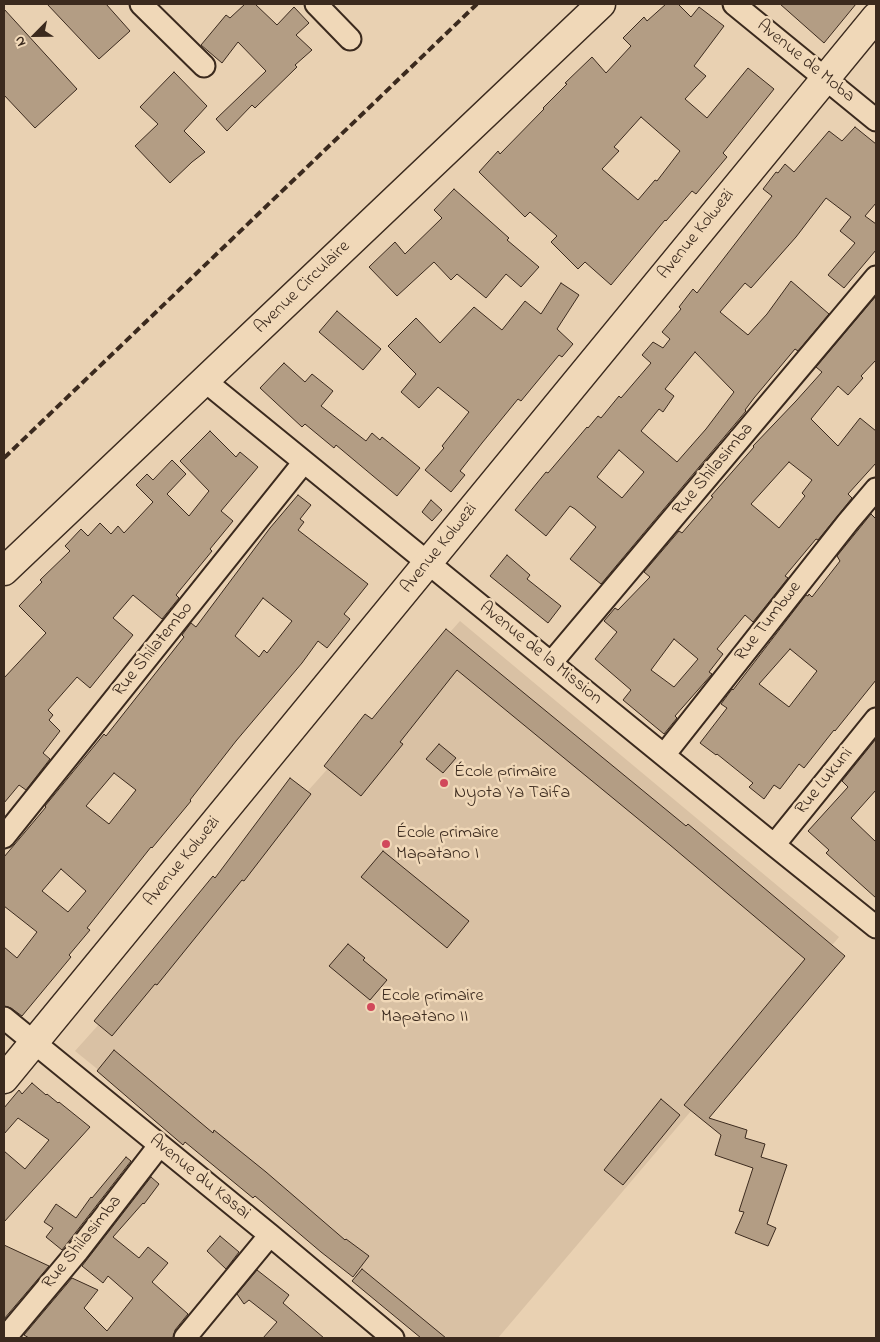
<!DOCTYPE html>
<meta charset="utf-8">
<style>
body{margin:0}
#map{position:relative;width:880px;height:1342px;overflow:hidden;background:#e9d1b2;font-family:"Indie Flower",sans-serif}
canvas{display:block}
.frame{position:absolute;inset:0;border:5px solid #3b2a1e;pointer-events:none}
.north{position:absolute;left:10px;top:10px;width:50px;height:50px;-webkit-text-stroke:4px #f0d8b8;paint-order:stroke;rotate:247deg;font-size:14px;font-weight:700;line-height:20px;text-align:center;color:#3b2a1e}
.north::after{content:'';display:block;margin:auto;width:18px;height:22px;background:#3b2a1e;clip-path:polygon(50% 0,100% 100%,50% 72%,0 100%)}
</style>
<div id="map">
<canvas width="880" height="1342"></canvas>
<div class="frame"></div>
<div class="north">N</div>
</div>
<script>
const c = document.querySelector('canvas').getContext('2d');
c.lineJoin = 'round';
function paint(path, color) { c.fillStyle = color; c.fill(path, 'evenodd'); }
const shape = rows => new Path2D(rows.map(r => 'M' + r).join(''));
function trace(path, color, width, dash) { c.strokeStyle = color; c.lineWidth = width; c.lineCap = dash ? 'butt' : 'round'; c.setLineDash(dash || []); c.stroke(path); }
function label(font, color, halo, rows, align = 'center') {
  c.font = font + ' "Indie Flower",sans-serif'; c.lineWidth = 5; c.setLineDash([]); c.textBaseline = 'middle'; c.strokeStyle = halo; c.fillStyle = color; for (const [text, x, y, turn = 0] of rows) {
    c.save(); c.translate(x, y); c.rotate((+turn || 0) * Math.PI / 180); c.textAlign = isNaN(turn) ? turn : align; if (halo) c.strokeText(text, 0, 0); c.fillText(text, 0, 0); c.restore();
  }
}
const built = shape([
 [460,621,839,937,498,1338,431,1338,75,1051]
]);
const building = shape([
 [47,4,106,4,130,31,99,59,47,4],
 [245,4,255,4,277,25,294,7,309,23,296,35,312,50,295,65,297,67,255,108,252,105,227,131,216,119,266,71,238,42,222,63,201,45,226,15,230,18,245,4],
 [666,4,678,4,691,17,699,7,724,26,694,66,706,76,685,99,707,118,748,68,774,89,723,153,727,157,696,194,692,191,666,221,665,220,611,285,585,262,578,269,551,242,557,236,530,212,525,217,479,172,498,151,500,154,544,109,543,108,567,84,565,83,592,57,606,73,631,46,623,38,644,17,647,21,666,4],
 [641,117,680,151,657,181,655,180,638,200,602,169,619,151,614,147,641,117],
 [780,4,856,4,824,43,780,4],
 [4,9,77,89,35,128,4,95,4,9],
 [174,72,207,106,184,131,205,152,192,162,170,183,135,146,158,124,140,107,174,72],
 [855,127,876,144,876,203,865,216,876,224,876,250,844,288,828,275,855,243,840,231,851,217,826,198,796,237,751,288,745,283,720,312,748,335,767,314,791,281,829,314,798,351,795,349,754,398,745,410,746,411,601,584,570,559,596,527,575,509,570,506,546,536,515,510,546,472,548,473,587,427,588,428,598,416,601,418,619,396,621,398,651,363,642,355,653,342,663,348,670,339,662,332,681,309,679,307,693,289,697,293,772,196,763,189,776,172,778,173,785,164,794,172,829,131,842,141,855,127],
 [695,352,734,392,706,429,677,462,641,431,659,409,663,412,674,396,665,389,695,352],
 [619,450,644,472,622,498,597,477,619,450],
 [454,189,509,238,507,240,539,267,521,287,506,274,486,298,457,274,451,280,434,262,397,296,369,267,395,242,405,254,442,218,434,210,454,189],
 [561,283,579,295,557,329,573,344,562,357,559,355,521,401,518,399,482,443,460,471,465,475,451,492,425,470,444,448,442,446,469,412,438,387,419,408,401,392,416,374,388,346,416,318,440,343,474,307,502,330,525,301,541,314,561,283],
 [876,296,876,360,861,376,863,378,848,395,838,386,811,419,838,446,860,418,876,431,876,463,848,494,852,498,818,540,816,539,785,576,788,578,753,622,745,615,717,649,723,654,709,672,712,674,675,716,677,718,664,734,623,700,631,690,595,659,617,632,604,621,615,608,618,610,650,577,644,572,679,531,682,533,713,497,711,496,754,447,753,446,796,401,822,372,816,367,876,296],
 [789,462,812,480,802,493,805,496,779,528,751,504,789,462],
 [674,639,698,659,674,687,651,670,674,639],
 [337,311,381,349,363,370,319,332,337,311],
 [284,363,305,382,312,374,333,391,321,406,366,441,372,433,380,440,382,437,420,468,397,496,336,445,334,448,305,424,302,427,260,388,284,363],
 [210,431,236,457,240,452,258,467,221,511,233,521,210,549,212,551,176,595,179,598,162,619,133,595,113,618,133,635,90,688,77,677,48,710,53,715,49,720,60,731,43,753,50,759,26,790,19,785,4,803,4,678,46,633,19,606,42,582,40,580,70,551,65,546,81,529,88,536,100,523,111,534,118,526,124,533,153,502,136,485,147,474,153,480,172,460,186,474,167,494,189,516,209,491,180,461,210,431],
 [298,495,311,505,300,519,304,522,298,530,368,584,344,614,350,619,327,648,318,641,302,663,236,741,190,800,191,801,152,848,151,847,87,928,90,930,69,955,71,957,22,1016,11,1008,4,1006,4,947,17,958,37,932,4,906,4,857,46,807,45,806,104,734,106,736,184,637,182,635,191,623,196,627,270,528,298,495],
 [263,598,292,621,267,653,264,650,259,657,235,636,263,598],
 [114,773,136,790,109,824,86,806,114,773],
 [61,869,86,891,68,912,42,891,61,869],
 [431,500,442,510,432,521,422,512,431,500],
 [871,514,876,519,876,680,835,731,834,730,804,768,799,764,780,789,774,785,764,799,749,787,753,783,717,754,716,755,700,743,727,708,721,704,732,689,733,690,806,595,808,596,809,594,812,597,840,561,837,556,871,514],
 [790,649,817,671,789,707,759,684,790,649],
 [507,555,530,575,527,579,561,606,548,623,490,576,507,555],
 [446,629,686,826,688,824,845,956,709,1118,747,1130,745,1138,765,1144,761,1157,787,1165,767,1224,776,1228,768,1246,735,1233,744,1212,739,1211,753,1168,715,1155,721,1135,684,1105,805,959,670,845,457,670,400,742,403,744,361,796,324,766,365,714,372,719,446,629],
 [876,739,876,790,851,818,876,842,876,898,826,853,829,850,808,831,848,787,842,781,876,739],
 [439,744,456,758,443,773,426,759,439,744],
 [290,778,311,794,244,881,242,880,157,985,155,984,112,1036,94,1021,213,876,215,878,290,778],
 [383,851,469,921,447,948,361,877,383,851],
 [348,944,365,958,363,960,387,980,370,1000,329,966,348,944],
 [114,1050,213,1133,214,1130,266,1172,345,1240,346,1239,369,1256,353,1277,321,1252,255,1196,253,1198,185,1142,183,1145,97,1071,114,1050],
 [32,1083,46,1095,47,1094,58,1103,59,1102,90,1127,4,1222,4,1151,25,1169,49,1140,18,1118,4,1134,4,1108,19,1090,22,1094,32,1083],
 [661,1099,680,1115,623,1185,604,1170,661,1099],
 [126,1157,131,1161,62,1250,46,1237,53,1228,44,1222,56,1204,76,1218,91,1197,92,1198,126,1157],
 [151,1177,159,1184,144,1204,143,1203,113,1237,139,1258,148,1247,168,1263,152,1282,188,1314,175,1330,173,1338,29,1338,24,1335,72,1278,98,1290,84,1308,107,1331,133,1298,108,1276,103,1283,82,1266,151,1177],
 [220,1236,239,1252,226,1269,207,1251,220,1236],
 [4,1245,49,1266,4,1319,4,1245],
 [362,1269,446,1338,421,1338,352,1281,362,1269],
 [257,1270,289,1295,283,1303,324,1338,263,1338,277,1322,249,1300,244,1304,237,1294,257,1270]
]);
const minor = shape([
 [141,4,204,66],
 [316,4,350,39],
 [734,4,876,120],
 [205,381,774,845,876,927],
 [551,663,876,277],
 [664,755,848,522,876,489],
 [4,837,304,462],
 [774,845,876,719],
 [4,1018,270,1235,393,1338],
 [5,1338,77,1252,159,1146],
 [185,1338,270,1235]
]);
const tertiary = shape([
 [4,571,601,4],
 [4,1079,876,17]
]);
const rail = shape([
 [4,458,477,4]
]);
const markers = [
 [444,783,5,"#d1495b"],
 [386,844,5,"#d1495b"],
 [371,1007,5,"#d1495b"]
];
const streetNames = [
 ["Avenue de Moba",805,62,39],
 ["Avenue Kolwezi",697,235,-51],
 ["Avenue Circulaire",303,288,-44],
 ["Rue Shilasimba",714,470,-50],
 ["Avenue Kolwezi",440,549,-51],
 ["Rue Tumbwe",769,622,-52],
 ["Rue Shilatembo",154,650,-51],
 ["Avenue de la Mission",540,654,39],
 ["Rue Lukuni",825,782,-51],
 ["Avenue Kolwezi",183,862,-51],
 ["Avenue du Kasai",199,1178,39],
 ["Rue Shilasimba",83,1243,-51]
];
const poiNames = [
 ["École primaire",454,773],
 ["Nyota Ya Taifa",454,794],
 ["École primaire",396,834],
 ["Mapatano I",396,855],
 ["Ecole primaire",381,997],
 ["Mapatano II",381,1018]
];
paint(built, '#d9c1a4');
paint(building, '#b39d84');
trace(building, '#3b2a1e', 1);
trace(minor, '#3b2a1e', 25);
trace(tertiary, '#3b2a1e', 31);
trace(minor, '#f0d8b8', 21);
trace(tertiary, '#f0d8b8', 28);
trace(rail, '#3b2a1e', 4, [8, 4]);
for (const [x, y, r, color] of markers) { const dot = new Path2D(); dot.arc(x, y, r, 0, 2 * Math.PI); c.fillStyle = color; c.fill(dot); trace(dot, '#f0d8b8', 2); }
label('18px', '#3b2a1e', '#f0d8b8', streetNames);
label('18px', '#3b2a1e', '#f0d8b8', poiNames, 'left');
</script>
